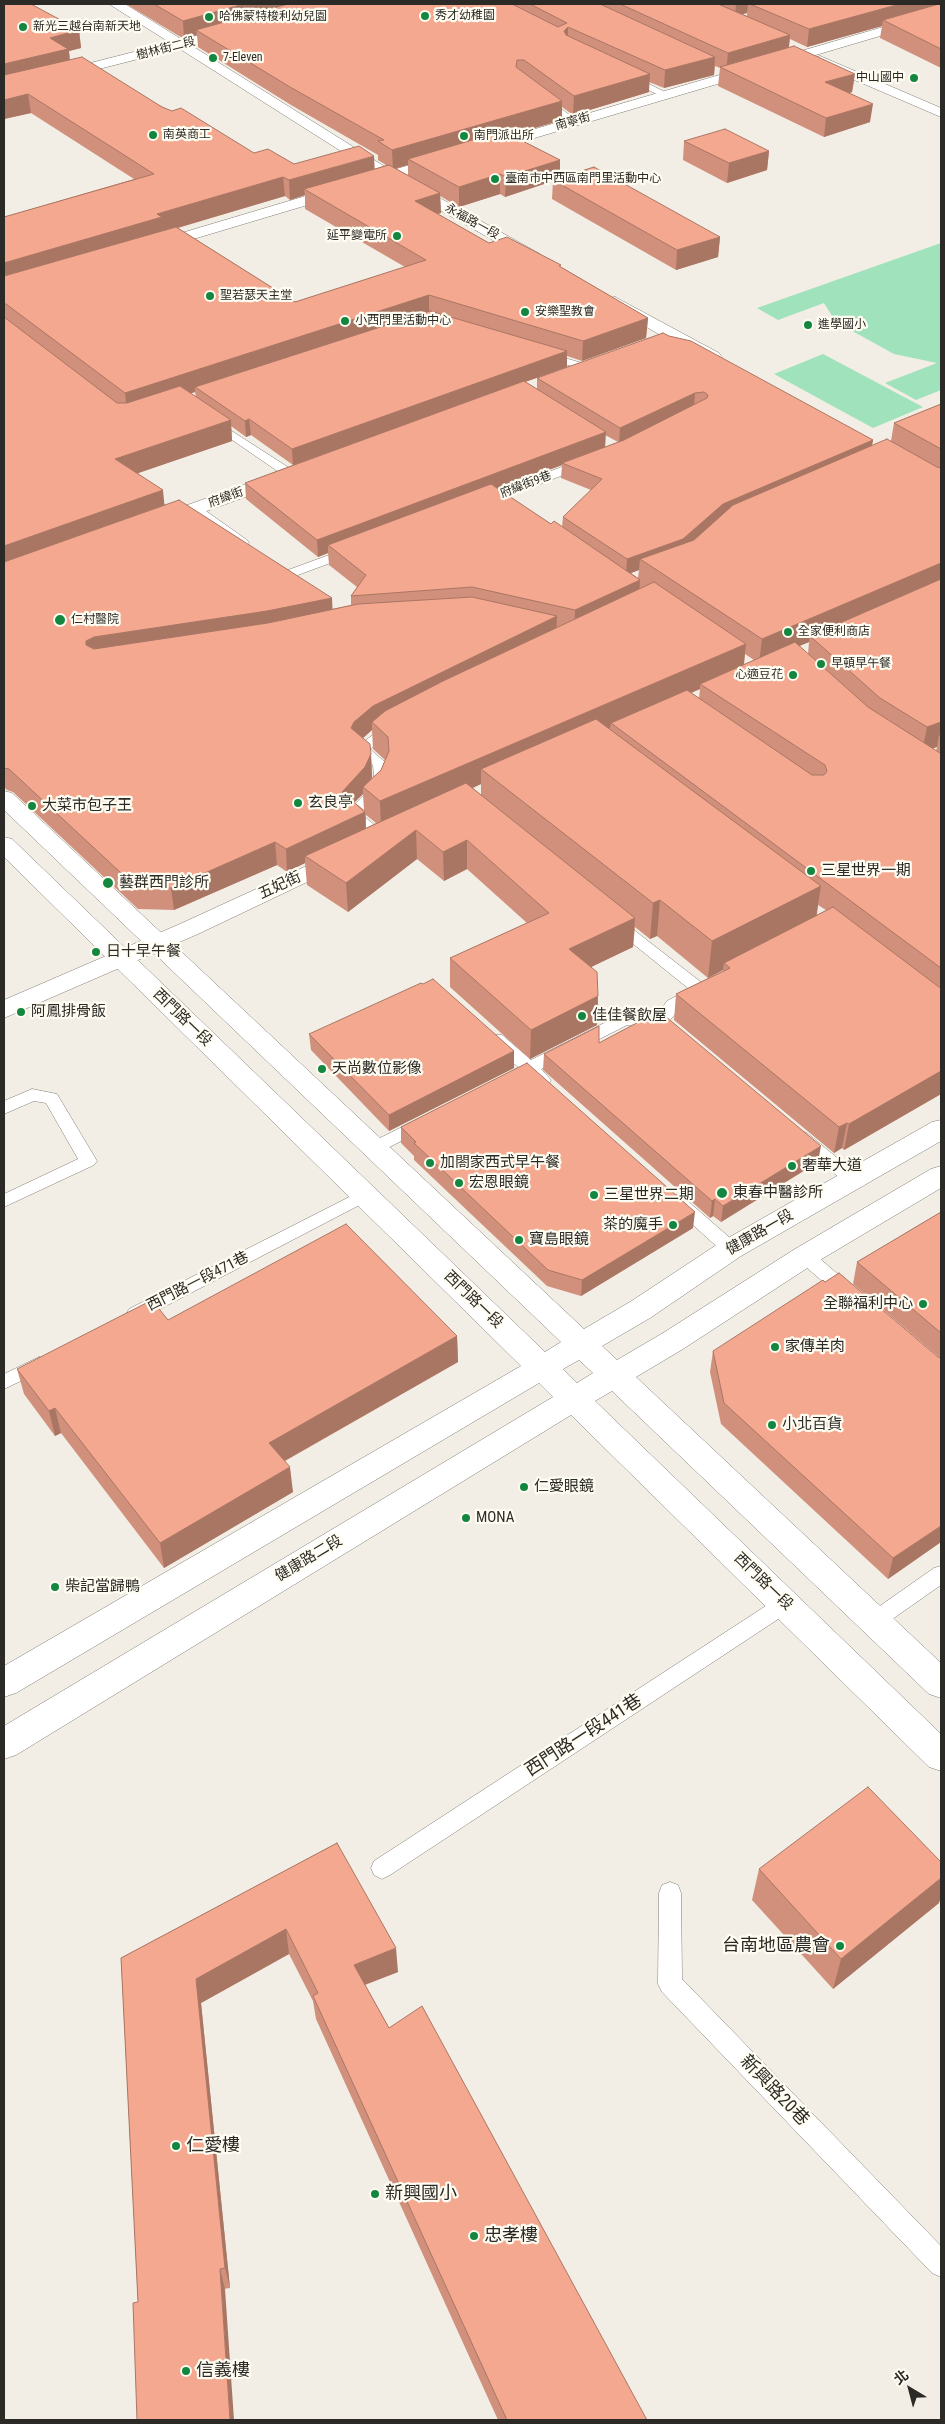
<!DOCTYPE html>
<meta charset="utf-8">
<style>
body{margin:0}
#map{position:relative;width:945px;height:2424px;overflow:hidden;background:#f2eee5;font-family:"Roboto Condensed","Noto Sans TC",sans-serif}
canvas{display:block}
.frame{position:absolute;inset:0;border:5px solid #2b2a26;pointer-events:none}
.north{position:absolute;left:885px;top:2364px;width:50px;height:50px;-webkit-text-stroke:4px #fffcf2;paint-order:stroke;rotate:323deg;font-size:14px;font-weight:700;line-height:20px;text-align:center;color:#2b2a26}
.north::after{content:'';display:block;margin:auto;width:18px;height:22px;background:#2b2a26;clip-path:polygon(50% 0,100% 100%,50% 72%,0 100%)}
</style>
<div id="map">
<canvas width="945" height="2424"></canvas>
<div class="frame"></div>
<div class="north">北</div>
</div>
<script>
const c = document.querySelector('canvas').getContext('2d');
c.lineJoin = 'round';
function paint(path, color) { c.fillStyle = color; c.fill(path, 'evenodd'); }
const shape = rows => new Path2D(rows.map(r => 'M' + r).join(''));
function trace(path, color, width, dash) { c.strokeStyle = color; c.lineWidth = width; c.lineCap = dash ? 'butt' : 'round'; c.setLineDash(dash || []); c.stroke(path); }
function label(font, color, halo, rows, align = 'center') {
  c.font = font + ' "Roboto Condensed","Noto Sans TC",sans-serif'; c.lineWidth = 4.5; c.setLineDash([]); c.textBaseline = 'middle'; c.strokeStyle = halo; c.fillStyle = color; for (const [text, x, y, turn = 0] of rows) {
    c.save(); c.translate(x, y); c.rotate((+turn || 0) * Math.PI / 180); c.textAlign = isNaN(turn) ? turn : align; if (halo) c.strokeText(text, 0, 0); c.fillText(text, 0, 0); c.restore();
  }
}
const green = shape([
 [941,243,941,390,916,400,885,383,937,363,894,354,836,322,824,303,778,320,757,308],
 [823,354,923,407,873,428,774,374]
]);
const lane = shape([
 [625,75,631,75,671,95,663,97,625,79,625,75],
 [539,97,545,97,579,122,571,124,539,101,539,97],
 [544,352,589,365,591,367,585,370,540,357,540,353,544,352],
 [213,419,294,471,296,474,294,477,286,477,209,424,209,420,213,419],
 [582,459,588,463,586,466,487,505,479,505,477,502,479,499,582,459],
 [196,504,247,540,249,543,247,546,239,546,192,511,190,508,196,504],
 [351,547,357,551,355,554,287,579,268,566,274,562,288,570,351,547],
 [391,724,396,725,398,728,396,731,370,749,387,764,388,777,380,796,361,814,387,835,389,838,382,843,377,841,345,814,368,791,374,777,373,765,354,749,386,725,391,724],
 [616,918,621,920,706,986,708,990,706,994,679,1009,667,1024,627,1025,541,1069,551,1080,549,1084,537,1084,528,1076,521,1078,515,1076,513,1072,518,1067,490,1043,488,1039,490,1035,502,1035,531,1060,618,1016,657,1015,667,1001,689,989,611,926,608,923,611,920,616,918],
 [32,1089,57,1094,97,1161,94,1165,4,1207,4,1194,78,1159,46,1103,34,1101,4,1114,4,1101,32,1089],
 [422,1117,428,1119,430,1123,428,1127,380,1152,374,1154,368,1152,365,1148,368,1144,422,1117],
 [801,1131,807,1133,859,1176,862,1180,859,1184,853,1186,847,1184,795,1141,793,1137,795,1133,801,1131],
 [365,1189,371,1191,374,1195,371,1199,141,1319,135,1321,129,1319,126,1314,129,1309,365,1189],
 [677,1195,683,1197,737,1244,740,1249,737,1254,731,1256,725,1254,671,1205,668,1201,671,1197,677,1195],
 [805,1249,811,1251,855,1289,858,1294,855,1299,849,1301,843,1299,799,1261,796,1256,799,1251,805,1249],
 [39,1357,46,1359,48,1364,46,1369,4,1389,4,1374,39,1357],
 [941,1566,941,1585,881,1627,874,1630,867,1627,864,1621,867,1615,934,1568,941,1566],
 [785,1595,792,1598,795,1604,792,1610,390,1875,382,1879,374,1875,371,1868,374,1861,778,1598,785,1595],
 [670,1882,678,1885,681,1893,682,1979,941,2246,941,2277,932,2273,662,1992,658,1984,659,1893,662,1885,670,1882]
]);
const street = shape([
 [941,10,941,18,487,152,477,152,475,149,477,146,941,10],
 [232,27,237,28,239,31,237,34,4,93,4,85,232,27],
 [443,155,448,157,451,160,448,163,160,249,154,251,148,249,146,246,148,243,443,155],
 [280,472,287,474,289,478,287,482,165,526,158,528,151,526,148,522,151,518,280,472],
 [339,851,347,853,351,858,347,863,198,934,4,1018,4,1000,180,924,339,851]
]);
const secondary = shape([
 [109,4,125,4,395,173,540,254,542,257,540,260,528,260,385,179,109,4],
 [820,56,941,108,941,117,815,63,813,60,820,56],
 [615,297,719,353,722,357,719,361,707,361,609,306,607,302,609,298,615,297],
 [4,791,12,793,584,1329,630,1302,721,1242,932,1122,941,1120,941,1141,741,1256,650,1318,602,1346,617,1360,663,1333,795,1249,931,1169,941,1166,941,1188,815,1263,683,1349,636,1377,941,1663,941,1698,929,1694,612,1391,595,1401,941,1734,941,1771,929,1767,571,1415,16,1755,4,1759,4,1726,553,1397,539,1383,16,1693,4,1697,4,1666,521,1366,4,857,4,837,12,839,545,1352,561,1342,4,810,4,791],
 [579,1360,593,1373,577,1383,563,1369,579,1360]
]);
const wall = shape([
 [4,4,79,30,81,48,69,51,70,60,254,153,294,164,375,169,386,165,378,160,378,155,291,105,198,47,197,35,184,39,126,4,941,4,941,68,880,38,882,26,807,47,790,39,789,47,855,74,852,92,850,93,870,122,824,137,718,86,720,68,715,66,714,75,664,88,649,82,649,92,573,115,562,107,562,120,511,135,560,160,560,177,720,237,718,257,676,270,552,199,553,181,505,197,500,194,459,207,440,196,441,213,437,214,489,243,561,267,648,318,646,338,582,361,567,356,567,367,525,382,537,389,537,378,669,336,873,440,872,446,891,441,894,423,941,404,941,1094,844,1150,842,1148,834,1153,674,1020,676,994,723,971,723,970,708,978,657,936,650,939,635,927,633,947,591,967,598,996,597,1025,530,1059,450,987,450,958,527,923,467,869,444,881,417,859,348,912,307,885,305,863,287,872,277,865,174,910,138,909,13,792,7,790,4,787,4,217,134,179,31,113,4,119],
 [747,13,747,16,742,14],
 [408,165,408,175,396,169],
 [305,195,305,209,405,267,295,302,178,228,285,196,290,200],
 [195,392,196,397,190,393],
 [231,426,246,437,251,435,293,465,245,483,246,499,318,557,328,553,329,565,357,587,351,596,351,605,332,609,165,505,138,473,232,441],
 [605,435,618,442,605,447],
 [562,465,561,478,591,490,563,517,562,527,551,524,498,489],
 [639,570,638,578,631,573],
 [809,642,808,654,799,646],
 [745,654,754,660,744,665],
 [700,689,699,698,691,693],
 [372,730,373,749,385,760,381,770,371,779,372,777,371,754,363,738],
 [937,747,936,751,933,748],
 [481,784,481,795,473,788],
 [363,794,364,810,354,802],
 [366,815,376,823,366,828],
 [818,905,826,910,817,915],
 [684,141,769,151,767,170,727,183,683,160],
 [309,1034,514,1051,514,1068,389,1131,311,1050],
 [599,1043,818,1162,721,1222,713,1216,710,1218,543,1070,544,1054],
 [401,1127,693,1228,581,1296,547,1286,414,1160,414,1156,401,1143],
 [941,1212,941,1542,888,1579,721,1424,710,1372,713,1351,940,1358,853,1284,857,1262],
 [168,1320,457,1336,458,1362,285,1461,293,1492,164,1568,61,1433,55,1436,24,1394,17,1369],
 [337,1843,398,1972,365,1985,389,2028,647,2420,498,2420,316,2019,313,2001,289,1954,201,2003,230,2288,138,2302,121,1958],
 [759,1869,939,1903,833,1989,752,1900]
]);
const shadedWall = shape([
 [244,4,307,4,196,30,197,35,184,39,183,21],
 [736,4,748,4,747,13,735,16],
 [900,4,941,4,883,20,882,26,807,47,809,29],
 [568,27,568,44,564,31],
 [79,30,81,48,69,51,70,67,4,83,4,64,50,38],
 [790,35,788,53,726,71,728,53],
 [715,57,714,75,664,88,665,70],
 [650,74,649,92,573,115,574,96],
 [855,74,852,92,823,101,825,82],
 [28,94,31,113,4,119,4,100],
 [562,101,562,120,415,163,408,159,408,165,393,169,392,150],
 [873,104,870,122,824,137,826,118],
 [769,151,767,170,727,183,729,163],
 [374,156,375,175,304,189,305,195,290,200,289,180],
 [560,160,560,179,553,180,553,181,505,197,506,177],
 [500,174,500,194,459,207,459,187],
 [283,177,285,196,163,232,4,284,4,263,157,214],
 [440,193,441,213,416,220,415,201],
 [720,237,718,257,676,270,677,250],
 [429,295,429,315,195,387,195,392,127,414,125,393],
 [648,318,646,338,582,361,583,341],
 [567,351,567,367,293,465,292,449],
 [695,393,694,407,619,443,620,428],
 [249,419,251,435,246,437,245,421],
 [231,420,232,441,118,480,115,459],
 [606,432,605,449,562,463,562,465,335,550,328,545,328,553,318,557,317,540],
 [873,440,870,455,682,554,640,559,639,570,626,575,627,559,723,504],
 [163,490,165,511,4,569,4,546],
 [941,563,941,585,810,636,809,642,759,663,762,639],
 [640,580,639,600,574,630,575,610],
 [332,598,333,620,97,659,86,645,86,641,94,637],
 [557,616,556,638,372,722,372,730,355,745,351,728,354,722,373,706],
 [746,644,743,670,700,684,700,689,615,726,611,723,610,728,494,779,481,769,481,784,381,828,380,801],
 [941,722,941,737,939,735,937,747,922,752,927,727],
 [371,754,372,777,366,790,363,787,363,794,343,814,342,792],
 [365,812,366,834,305,856,305,863,287,872,286,849],
 [416,830,417,859,348,912,346,883],
 [467,840,467,869,444,881,443,852],
 [275,842,277,865,174,910,171,888],
 [821,886,815,923,724,963,723,970,708,978,712,941],
 [660,900,657,936,650,939,653,903],
 [635,918,633,947,568,978,569,949],
 [598,996,597,1025,530,1059,531,1030],
 [514,1051,514,1068,389,1131,389,1115],
 [941,1071,941,1094,844,1150,849,1124],
 [847,1123,842,1148,834,1153,839,1127],
 [821,1146,818,1162,721,1222,723,1206],
 [715,1199,713,1216,710,1218,712,1201],
 [695,1212,693,1228,581,1296,582,1280],
 [457,1336,458,1362,272,1468,269,1443],
 [55,1408,61,1433,55,1436,49,1411],
 [290,1467,293,1492,164,1568,160,1543],
 [941,1526,941,1542,888,1579,893,1558],
 [941,1878,941,1897,939,1903,833,1989,841,1959],
 [286,1929,289,1954,201,2003,230,2288,225,2268,196,1979],
 [396,1948,398,1972,356,1988,354,1965],
 [220,2269,225,2289,234,2420,230,2420]
]);
const building = shape([
 [4,4,31,4,79,30,50,38,68,49,4,64,4,4],
 [154,4,244,4,183,21,154,4],
 [288,4,512,4,558,27,567,23,530,4,600,4,715,57,665,70,568,27,564,31,566,35,650,74,574,96,524,60,517,60,516,67,562,101,392,150,378,141,384,140,290,87,196,30,288,4],
 [620,4,718,4,790,35,728,53,620,4],
 [750,4,900,4,809,29,750,4],
 [939,4,941,4,941,49,883,20,939,4],
 [794,46,855,74,825,82,873,104,826,118,720,67,794,46],
 [82,57,162,107,172,111,181,108,254,153,268,149,294,164,359,146,374,156,289,180,283,177,157,214,162,217,4,263,4,217,154,174,28,94,4,100,4,75,82,57],
 [725,129,769,151,729,163,684,141,725,129],
 [503,131,560,160,506,177,500,174,459,187,408,159,503,131],
 [389,165,440,193,415,201,489,243,507,237,561,265,559,266,648,318,583,341,429,295,125,393,6,304,4,304,4,276,176,227,295,302,426,260,304,189,389,165],
 [594,167,720,237,677,250,553,180,594,167],
 [430,311,567,351,292,449,249,419,245,421,195,387,430,311],
 [4,317,117,403,127,403,180,386,231,420,115,459,163,490,4,546,4,317],
 [663,333,669,336,691,341,873,440,723,504,683,539,627,559,563,517,602,479,562,463,624,440,707,398,708,395,704,392,695,393,620,428,537,378,663,333],
 [524,381,606,432,317,540,245,483,524,381],
 [941,404,941,449,894,423,941,404],
 [887,439,937,467,941,468,941,563,762,639,640,559,694,540,733,505,887,439],
 [491,484,551,524,554,521,640,580,575,610,472,587,351,596,366,575,328,545,491,484],
 [179,500,332,598,267,611,94,637,86,641,86,645,94,649,268,623,358,604,472,597,557,616,373,706,354,722,351,728,370,744,371,754,365,767,342,792,365,812,286,849,275,842,171,888,135,886,9,769,4,768,4,562,179,500],
 [941,579,941,722,927,727,880,698,810,636,941,579],
 [654,582,746,644,380,801,363,787,381,770,389,751,388,737,372,722,385,711,443,681,654,582],
 [795,642,868,707,940,753,941,753,941,968,611,723,687,690,812,775,824,775,827,771,825,765,700,684,795,642],
 [596,719,821,886,712,941,660,900,653,903,481,769,596,719],
 [466,783,635,918,569,949,597,972,598,996,531,1030,450,958,549,913,467,840,443,852,416,830,346,883,305,856,466,783],
 [833,907,939,987,941,987,941,1071,849,1124,847,1123,839,1127,676,994,730,968,724,963,833,907],
 [433,979,514,1051,389,1115,309,1034,421,983,423,984,433,979],
 [659,1011,821,1146,723,1206,715,1199,712,1201,544,1054,599,1026,599,1043,659,1011],
 [527,1063,695,1212,582,1280,548,1270,414,1143,416,1142,401,1127,527,1063],
 [941,1212,941,1333,857,1262,941,1212],
 [346,1224,457,1336,269,1443,290,1467,160,1543,55,1408,49,1411,17,1369,152,1300,168,1320,346,1224],
 [839,1273,938,1357,941,1358,941,1526,893,1558,724,1403,713,1351,823,1280,825,1282,839,1273],
 [868,1787,941,1862,941,1878,841,1959,759,1869,868,1787],
 [337,1843,396,1948,354,1965,389,2028,422,2006,647,2420,507,2420,313,1996,318,1993,286,1929,196,1979,225,2268,220,2269,230,2420,137,2420,133,2303,138,2302,121,1958,337,1843]
]);
const markers = [
 [425,16,5,"#138740"],
 [209,17,5,"#138740"],
 [23,27,5,"#138740"],
 [213,58,5,"#138740"],
 [914,78,5,"#138740"],
 [153,135,5,"#138740"],
 [464,136,5,"#138740"],
 [495,179,5,"#138740"],
 [397,236,5,"#138740"],
 [210,296,5,"#138740"],
 [525,312,5,"#138740"],
 [345,321,5,"#138740"],
 [808,325,5,"#138740"],
 [60,620,6,"#138740"],
 [788,632,5,"#138740"],
 [821,664,5,"#138740"],
 [793,675,5,"#138740"],
 [298,803,5,"#138740"],
 [32,806,5,"#138740"],
 [811,871,5,"#138740"],
 [108,883,6,"#138740"],
 [96,952,5,"#138740"],
 [21,1012,5,"#138740"],
 [582,1016,5,"#138740"],
 [322,1069,5,"#138740"],
 [430,1163,5,"#138740"],
 [792,1166,5,"#138740"],
 [459,1183,5,"#138740"],
 [722,1193,6,"#138740"],
 [594,1195,5,"#138740"],
 [673,1225,5,"#138740"],
 [519,1240,5,"#138740"],
 [923,1304,5,"#138740"],
 [775,1347,5,"#138740"],
 [772,1425,5,"#138740"],
 [524,1487,5,"#138740"],
 [466,1518,5,"#138740"],
 [55,1587,5,"#138740"],
 [840,1946,5,"#138740"],
 [176,2146,5,"#138740"],
 [375,2194,5,"#138740"],
 [474,2236,5,"#138740"],
 [186,2371,5,"#138740"]
];
const farPoinames = [
 ["秀才幼稚園",435,16],
 ["哈佛蒙特梭利幼兒園",219,17],
 ["新光三越台南新天地",33,27],
 ["7-Eleven",223,58],
 ["中山國中",904,78,"right"],
 ["南英商工",163,135],
 ["南門派出所",474,136],
 ["臺南市中西區南門里活動中心",505,179],
 ["延平變電所",387,236,"right"],
 ["聖若瑟天主堂",220,296],
 ["安樂聖教會",535,312],
 ["小西門里活動中心",355,321],
 ["進學國小",818,325],
 ["仁村醫院",71,620],
 ["全家便利商店",798,632],
 ["早頓早午餐",831,664],
 ["心適豆花",783,675,"right"]
];
const farStreetnames = [
 ["樹林街二段",166,49,-14],
 ["南寧街",573,122,-16],
 ["永福路一段",472,222,29],
 ["府緯街9巷",526,485,-21],
 ["府緯街",226,498,-20]
];
const poiNames = [
 ["玄良亭",308,803],
 ["大菜市包子王",42,806],
 ["三星世界一期",821,871],
 ["藝群西門診所",119,883],
 ["日十早午餐",106,952],
 ["阿鳳排骨飯",31,1012],
 ["佳佳餐飲屋",592,1016],
 ["天尚數位影像",332,1069],
 ["加閤家西式早午餐",440,1163],
 ["奢華大道",802,1166],
 ["宏恩眼鏡",469,1183],
 ["東春中醫診所",733,1193],
 ["三星世界二期",604,1195],
 ["茶的魔手",663,1225,"right"],
 ["寶島眼鏡",529,1240],
 ["全聯福利中心",913,1304,"right"],
 ["家傳羊肉",785,1347],
 ["小北百貨",782,1425],
 ["仁愛眼鏡",534,1487],
 ["MONA",476,1518],
 ["柴記當歸鴨",65,1587]
];
const streetNames = [
 ["五妃街",280,886,-25],
 ["西門路一段",182,1018,44],
 ["健康路一段",760,1233,-30],
 ["西門路一段471巷",198,1282,-27],
 ["西門路一段",473,1300,44],
 ["健康路二段",309,1559,-31],
 ["西門路一段",763,1582,44]
];
const nearStreetnames = [
 ["西門路一段441巷",584,1736,-33],
 ["新興路20巷",774,2091,46]
];
const nearPoinames = [
 ["台南地區農會",830,1946,"right"],
 ["仁愛樓",186,2146],
 ["新興國小",385,2194],
 ["忠孝樓",484,2236],
 ["信義樓",196,2371]
];
paint(green, '#9fe2bb');
trace(lane, '#817e76', 1);
trace(street, '#817e76', 1);
trace(secondary, '#817e76', 1);
paint(lane, '#fff');
paint(street, '#fff');
paint(secondary, '#fff');
paint(wall, '#d1907b');
paint(shadedWall, '#aa7664');
paint(building, '#f3a88f');
trace(building, '#aa7664', 1);
for (const [x, y, r, color] of markers) { const dot = new Path2D(); dot.arc(x, y, r, 0, 2 * Math.PI); c.fillStyle = color; c.fill(dot); trace(dot, '#fffcf2', 2); }
label('12px', '#2b2a26', '#fffcf2', farPoinames, 'left');
label('12px', '#2b2a26', '#fffcf2', farStreetnames);
label('15px', '#2b2a26', '#fffcf2', poiNames, 'left');
label('15px', '#2b2a26', '#fffcf2', streetNames);
label('18px', '#2b2a26', '#fffcf2', nearStreetnames);
label('18px', '#2b2a26', '#fffcf2', nearPoinames, 'left');
</script>
